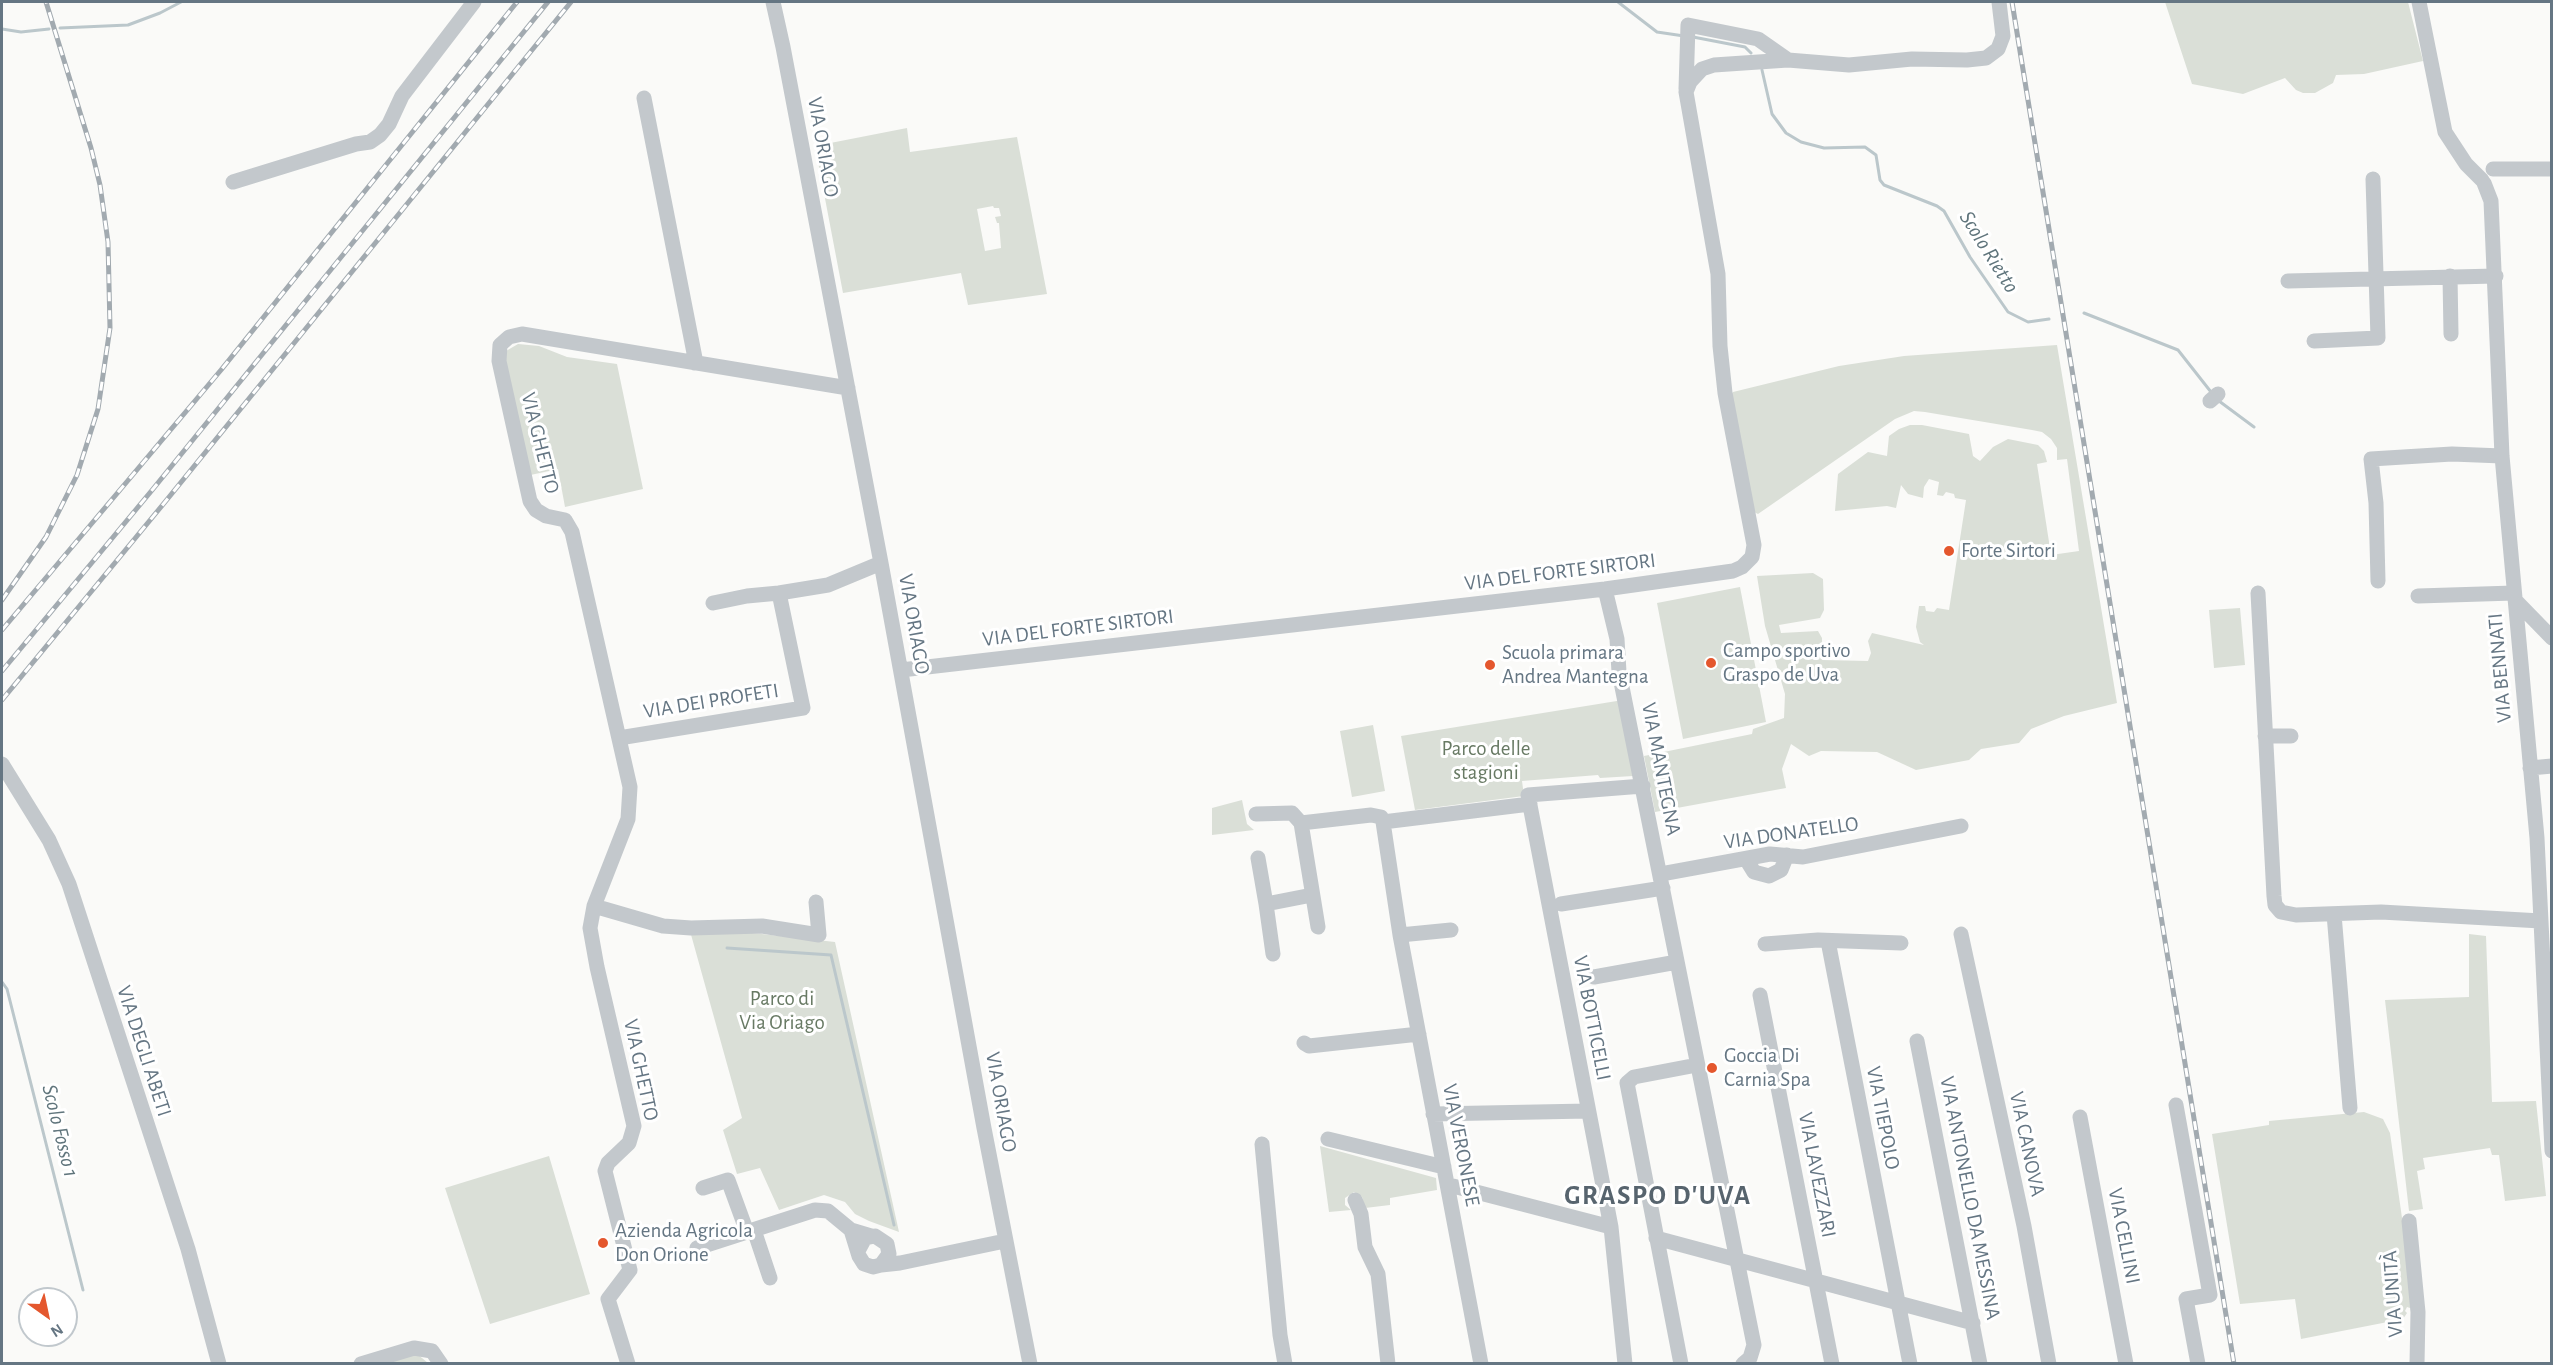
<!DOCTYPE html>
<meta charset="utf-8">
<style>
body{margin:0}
#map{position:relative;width:2553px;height:1365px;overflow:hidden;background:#fafaf8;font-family:"Alegreya Sans",sans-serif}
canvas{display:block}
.frame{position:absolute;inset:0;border:3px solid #657683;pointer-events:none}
.north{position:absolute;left:18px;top:1287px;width:60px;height:60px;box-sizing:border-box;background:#fff;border:2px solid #c1c8cd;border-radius:50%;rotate:147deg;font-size:16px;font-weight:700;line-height:24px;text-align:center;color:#657683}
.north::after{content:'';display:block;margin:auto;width:21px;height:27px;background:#e4572e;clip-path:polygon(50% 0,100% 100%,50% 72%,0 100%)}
</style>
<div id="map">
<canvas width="2553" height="1365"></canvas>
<div class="frame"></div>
<div class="north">N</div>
</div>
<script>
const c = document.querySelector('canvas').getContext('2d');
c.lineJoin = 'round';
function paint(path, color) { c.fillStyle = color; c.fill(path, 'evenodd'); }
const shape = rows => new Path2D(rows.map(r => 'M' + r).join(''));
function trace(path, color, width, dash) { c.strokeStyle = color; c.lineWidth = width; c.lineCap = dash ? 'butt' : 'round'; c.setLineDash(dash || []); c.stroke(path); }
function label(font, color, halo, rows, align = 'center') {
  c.font = font + ' "Alegreya Sans",sans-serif'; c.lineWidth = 6; c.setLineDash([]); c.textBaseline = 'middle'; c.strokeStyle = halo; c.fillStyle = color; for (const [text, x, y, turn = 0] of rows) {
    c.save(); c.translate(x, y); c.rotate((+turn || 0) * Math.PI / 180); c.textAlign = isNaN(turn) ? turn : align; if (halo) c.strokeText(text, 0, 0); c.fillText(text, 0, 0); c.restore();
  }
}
const green = shape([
 [2165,2,2408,2,2423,61,2364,74,2336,75,2333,83,2315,93,2303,93,2296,90,2285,78,2243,94,2192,84],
 [907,128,910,152,1017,137,1047,294,968,305,961,273,843,293,815,146],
 [993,206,994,208,999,208,1001,216,995,217,997,223,999,223,1001,248,985,251,977,209],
 [518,344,539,346,567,357,617,364,643,489,565,507,558,469,526,476,502,364,506,351],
 [2057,345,2117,703,2064,716,2031,729,2019,743,1981,749,1969,760,1916,770,1877,752,1821,751,1809,756,1791,744,1782,769,1786,788,1655,812,1644,756,1752,734,1753,729,1784,718,1785,694,1765,626,1757,576,1813,573,1823,579,1824,610,1820,618,1779,625,1781,633,1818,631,1822,638,1822,660,1868,661,1871,653,1868,641,1872,633,1924,645,1920,642,1916,627,1919,606,1925,606,1926,611,1934,612,1937,608,1949,610,1966,500,1955,498,1954,494,1946,492,1943,496,1937,495,1939,482,1929,479,1924,487,1923,498,1908,494,1901,485,1896,508,1887,506,1835,511,1838,474,1868,452,1887,456,1889,436,1899,429,1910,425,1922,425,1969,434,1973,456,1980,461,1993,447,2008,439,2038,445,2044,451,2047,462,2037,464,2051,555,2079,551,2067,459,2057,460,2057,448,2051,439,2042,432,2032,430,1925,412,1914,411,1895,419,1758,514,1754,512,1728,399,1733,392,1839,366,1904,356],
 [1740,587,1766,722,1683,739,1657,603],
 [2240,608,2245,665,2214,668,2209,610],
 [1623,700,1633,776,1600,778,1598,775,1522,781,1524,796,1415,810,1401,736],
 [1373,725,1385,791,1352,797,1340,731],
 [1242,800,1247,824,1254,830,1212,835,1212,808],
 [716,929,835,942,899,1232,869,1221,855,1214,845,1202,824,1195,779,1210,760,1168,737,1174,723,1130,742,1118,690,931],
 [2469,934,2486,936,2492,1102,2536,1101,2546,1196,2505,1201,2499,1155,2492,1155,2490,1148,2423,1158,2425,1169,2417,1171,2423,1209,2409,1211,2385,1000,2469,997],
 [2364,1112,2383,1119,2390,1133,2414,1303,2410,1308,2407,1307,2405,1311,2407,1313,2403,1319,2301,1339,2295,1299,2240,1304,2212,1134,2269,1125,2269,1121],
 [1320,1146,1436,1178,1437,1190,1390,1198,1390,1205,1365,1208,1362,1197,1354,1192,1345,1198,1345,1205,1351,1210,1329,1212],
 [549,1156,590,1294,490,1324,445,1188],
 [416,1353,428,1363,377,1364]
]);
const stream = shape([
 [1618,2,1657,32,1684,36],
 [60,28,128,25,160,13,181,2],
 [2,29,21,32,49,29],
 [1693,37,1745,47,1751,53],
 [1762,70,1772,114,1786,133,1801,142,1824,148,1865,147,1876,155,1880,180,1884,185,1937,206,1944,211,1970,257,2008,312,2028,322,2049,319],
 [2084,313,2178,350,2211,392],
 [2219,401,2254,427],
 [727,948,831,955,894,1225],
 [2,982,7,989,83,1290]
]);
const minor = shape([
 [773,2,783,47,881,563,984,1128,1030,1364],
 [2419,2,2445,132,2466,164,2482,180],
 [1686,89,1688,25,1758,39,1788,60],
 [644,98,695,358,694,363],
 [2493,169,2552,169],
 [233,182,356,144,370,142,380,135,389,124,402,96,474,2],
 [2484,183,2491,201,2502,456,2537,838,2552,1151],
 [2450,276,2451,334],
 [2288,281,2496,276],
 [2314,341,2378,338,2373,179],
 [2210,401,2218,394],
 [2378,581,2376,503,2371,459,2452,454,2502,456],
 [1605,589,1617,639,1619,672,1754,1345,1750,1358,1743,1364],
 [2258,593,2274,896,2275,905,2281,912,2296,915,2381,912,2541,921],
 [2418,596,2514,593],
 [2515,600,2552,638],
 [713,603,747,596,779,593],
 [901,670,1605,589,1733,571,1742,567,1752,557,1754,545,1725,393,1720,346,1718,274,1686,92,1690,82,1702,69,1714,65,1788,60,1849,65,1912,59,1967,60,1986,58,1998,49,2003,36,1999,2],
 [2265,736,2291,736],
 [619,738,803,708,779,593,828,585,881,563],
 [2,764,49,840,69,884,188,1249,219,1364],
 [2530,768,2552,766],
 [1256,814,1292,813,1301,823],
 [1383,822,1400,935,1481,1364],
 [1383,822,1530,804],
 [1258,858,1266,904,1312,895],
 [1746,859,1754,872,1769,876,1781,870,1787,855],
 [1661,874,1770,854,1803,857,1961,826],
 [1266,904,1273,954],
 [1561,904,1663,888],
 [594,906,663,926,691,928,762,926,819,935,816,902],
 [2334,914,2350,1108],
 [1318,927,1301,823,1371,815,1381,817,1383,822],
 [1961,934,2024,1226,2049,1364],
 [1400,935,1451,930],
 [1828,941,1910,1364],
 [1765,944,1818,940,1901,943],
 [1594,977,1677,962],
 [1760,995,1832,1364],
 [1917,1041,1980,1364],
 [1304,1043,1309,1046,1419,1034],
 [2176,1105,2210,1295,2186,1299,2198,1364],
 [1433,1114,1588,1111],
 [2080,1117,2126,1364],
 [1328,1139,1444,1167],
 [1262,1144,1280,1335,1285,1364],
 [1448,1187,1453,1186,1611,1227],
 [703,1188,728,1180,747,1232],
 [1355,1200,1361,1214,1365,1247,1378,1274,1388,1364],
 [2409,1221,2418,1312,2417,1364],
 [754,1230,770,1278],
 [851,1230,859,1256,864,1264,873,1267,881,1265,889,1254,887,1244,875,1236,865,1238,858,1251],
 [1656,1238,1973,1323],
 [697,1248,815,1210,828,1211,851,1230,871,1236],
 [881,1265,900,1263,1005,1241],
 [361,1364,414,1348,432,1351,441,1364],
 [628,1364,608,1299,630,1270,605,1171,608,1163,629,1143,634,1126,597,967,590,928,594,906,628,819,630,787,572,532,565,520,546,516,536,510,530,501,499,361,500,345,509,337,522,334,848,388],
 [1625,1364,1611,1227,1528,795,1643,786],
 [1681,1364,1627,1083,1634,1077,1697,1065]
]);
const rail = shape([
 [2012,2,2234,1364],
 [2,600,46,537,77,475,98,409,110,328,108,242,100,185,91,148,46,2],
 [2,630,221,370,517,2],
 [2,671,153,489,548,2],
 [2,700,165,502,571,2]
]);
const markers = [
 [1949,551,6,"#e4572e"],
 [1711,663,6,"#e4572e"],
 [1490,665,6,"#e4572e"],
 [1712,1068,6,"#e4572e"],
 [603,1243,6,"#e4572e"]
];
const streetNames = [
 ["VIA ORIAGO",823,147,80],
 ["VIA GHETTO",540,443,76],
 ["VIA DEL FORTE SIRTORI",1560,572,-7],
 ["VIA ORIAGO",914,624,80],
 ["VIA DEL FORTE SIRTORI",1078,628,-7],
 ["VIA BENNATI",2500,668,-95],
 ["VIA DEI PROFETI",711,701,-9],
 ["VIA MANTEGNA",1661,769,79],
 ["VIA DONATELLO",1791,833,-8],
 ["VIA BOTTICELLI",1592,1018,79],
 ["VIA DEGLI ABETI",144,1051,72],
 ["VIA GHETTO",641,1070,78],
 ["VIA ORIAGO",1001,1102,80],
 ["VIA TIEPOLO",1883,1118,79],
 ["VIA CANOVA",2027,1144,78],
 ["VIA VERONESE",1461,1145,79],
 ["VIA LAVEZZARI",1817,1175,79],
 ["VIA ANTONELLO DA MESSINA",1970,1198,79],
 ["VIA CELLINI",2124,1236,79],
 ["VIA UNITÀ",2393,1294,-94]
];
const poiNames = [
 ["Forte Sirtori",1961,551],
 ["Campo sportivo",1723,651],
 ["Graspo de Uva",1723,675],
 ["Scuola primara",1502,653],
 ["Andrea Mantegna",1502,677],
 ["Goccia Di",1724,1056],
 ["Carnia Spa",1724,1080],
 ["Azienda Agricola",615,1231],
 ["Don Orione",615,1255]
];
const parkNames = [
 ["Parco delle",1486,749],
 ["stagioni",1486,773],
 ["Parco di",782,999],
 ["Via Oriago",782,1023]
];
const waterNames = [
 ["Scolo Rietto",1989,252,58],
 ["Scolo Fosso 1",60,1131,76]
];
const districtNames = [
 ["GRASPO D'UVA",1658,1196]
];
paint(green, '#dadfd7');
trace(stream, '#bbc7cb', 3);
trace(minor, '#c3c8cc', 15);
trace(rail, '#a2aab0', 5);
trace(rail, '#fff', 3, [9]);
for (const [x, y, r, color] of markers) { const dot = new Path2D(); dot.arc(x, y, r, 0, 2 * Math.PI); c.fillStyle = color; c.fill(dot); trace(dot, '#fff', 2); }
label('21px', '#657683', '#fff', streetNames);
label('21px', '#657683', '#fff', poiNames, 'left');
label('21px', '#687a64', '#fff', parkNames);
label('italic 22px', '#60757c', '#fff', waterNames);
c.letterSpacing = '1.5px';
label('bold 27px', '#57646e', '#fff', districtNames);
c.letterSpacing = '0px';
</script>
